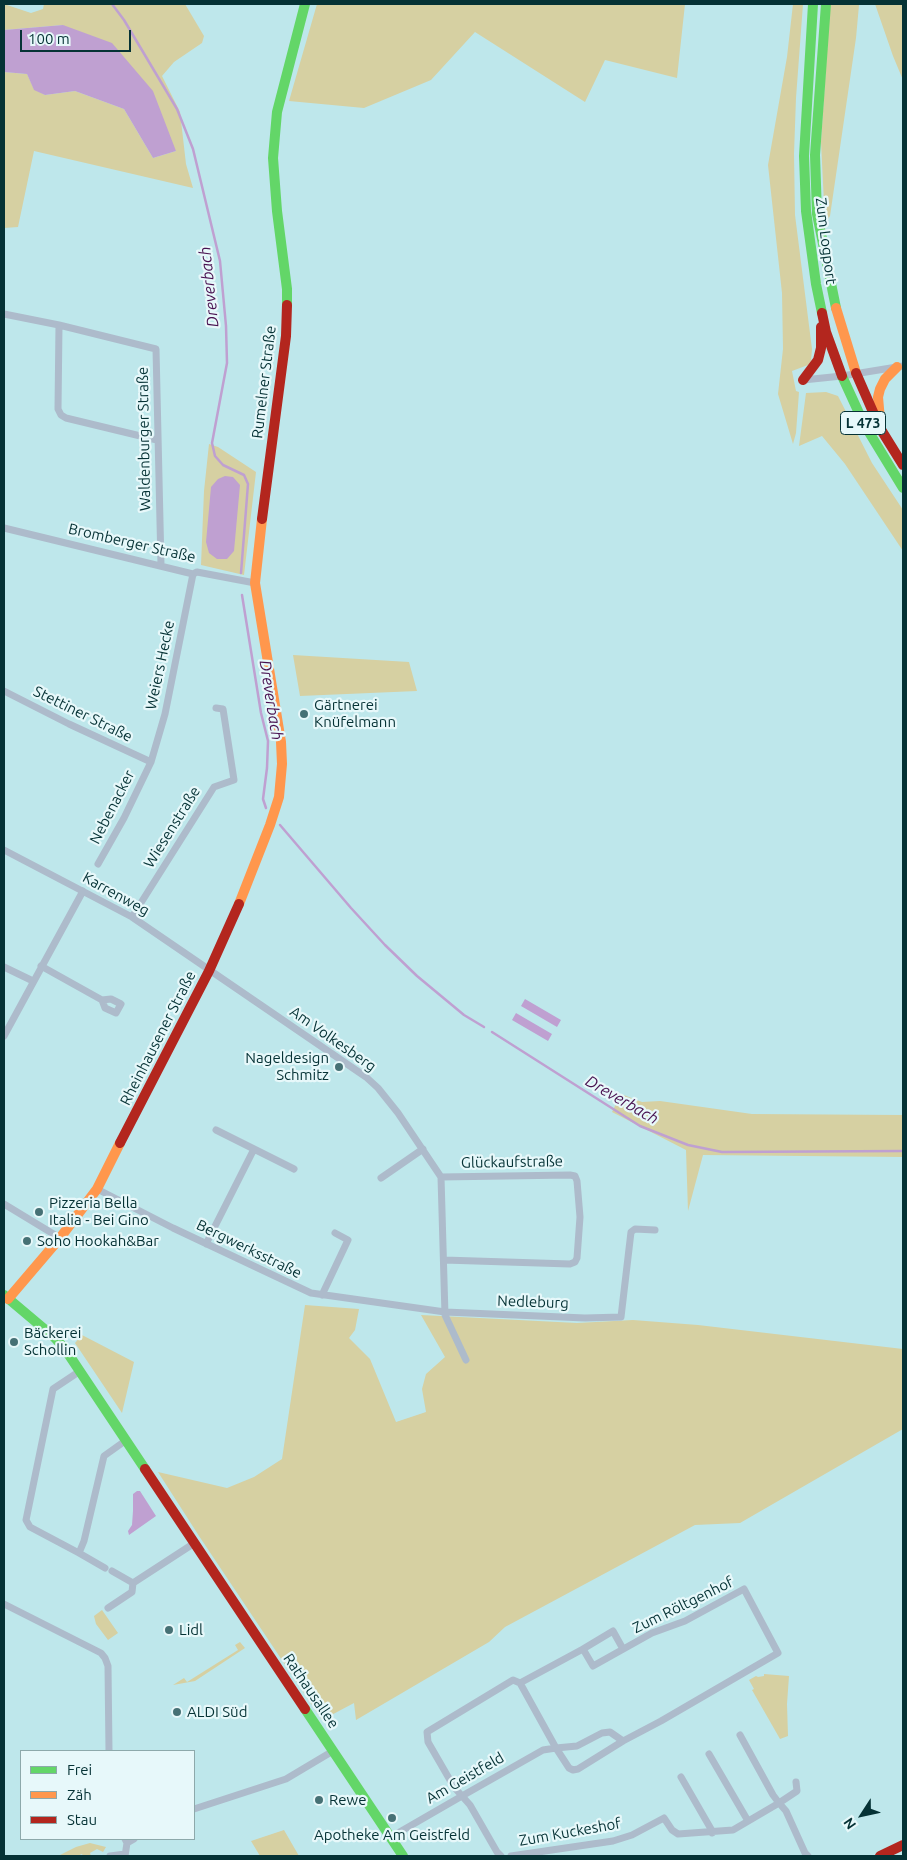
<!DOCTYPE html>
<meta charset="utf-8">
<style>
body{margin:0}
#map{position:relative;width:907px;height:1860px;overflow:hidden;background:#bee7eb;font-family:Ubuntu,sans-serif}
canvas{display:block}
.frame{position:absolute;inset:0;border:5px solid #053235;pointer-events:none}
.legend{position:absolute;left:20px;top:1750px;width:175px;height:90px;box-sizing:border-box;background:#e7f8fa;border:1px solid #8da9ab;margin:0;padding:6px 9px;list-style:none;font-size:15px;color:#053235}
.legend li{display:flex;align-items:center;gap:10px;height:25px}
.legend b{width:25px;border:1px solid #8da9ab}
.north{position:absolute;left:837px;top:1790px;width:50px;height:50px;-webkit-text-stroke:4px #e7f8fa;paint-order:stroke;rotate:235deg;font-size:14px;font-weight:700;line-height:20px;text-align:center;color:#053235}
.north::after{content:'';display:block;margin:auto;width:18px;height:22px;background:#053235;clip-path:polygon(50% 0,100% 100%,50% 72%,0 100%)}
.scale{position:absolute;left:20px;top:30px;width:111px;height:22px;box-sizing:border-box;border:2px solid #053235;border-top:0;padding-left:6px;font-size:15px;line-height:18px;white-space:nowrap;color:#053235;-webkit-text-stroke:4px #e7f8fa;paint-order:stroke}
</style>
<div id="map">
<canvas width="907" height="1860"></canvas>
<div class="frame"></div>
<ul class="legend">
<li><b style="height:6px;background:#63d668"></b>Frei</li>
<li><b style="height:6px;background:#ff974d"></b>Zäh</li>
<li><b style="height:6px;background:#b3261e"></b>Stau</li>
</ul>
<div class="north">N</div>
<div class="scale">100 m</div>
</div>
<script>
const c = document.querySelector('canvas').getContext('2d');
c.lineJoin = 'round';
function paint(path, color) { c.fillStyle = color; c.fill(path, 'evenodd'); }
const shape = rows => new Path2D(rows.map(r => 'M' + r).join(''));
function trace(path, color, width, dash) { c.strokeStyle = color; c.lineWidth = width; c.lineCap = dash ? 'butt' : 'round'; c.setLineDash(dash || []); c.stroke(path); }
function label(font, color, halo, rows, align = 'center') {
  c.font = font + ' Ubuntu,sans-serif'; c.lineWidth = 4.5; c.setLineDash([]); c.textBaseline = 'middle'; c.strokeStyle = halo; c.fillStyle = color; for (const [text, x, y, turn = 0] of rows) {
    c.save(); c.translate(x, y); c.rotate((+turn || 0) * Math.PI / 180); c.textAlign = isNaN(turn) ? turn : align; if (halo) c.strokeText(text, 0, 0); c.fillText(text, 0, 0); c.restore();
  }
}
const green = shape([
 [4,4,31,13,43,9,44,4,185,4,204,36,202,43,174,62,162,76,180,112,186,164,193,188,34,151,18,227,4,228,4,72,27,74,34,89,45,95,75,91,124,109,153,158,176,151,63,25,4,30],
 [317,4,685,4,677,78,605,60,585,102,475,32,431,80,364,108,289,101],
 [793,4,803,4,796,98,794,154,795,215,812,349,811,361,808,365,792,371,796,391,799,392,796,433,793,444,778,394,783,349,782,293,768,165,787,57],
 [830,4,859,5,856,38,830,216,825,224,821,142],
 [875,4,903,4,903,80,893,56],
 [826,392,838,396,872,463,903,510,903,551,845,464,822,436,799,446,806,393],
 [209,444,218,447,256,472,244,575,201,565,204,491],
 [293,655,409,662,417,691,300,696],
 [621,1094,642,1102,660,1101,752,1114,903,1115,903,1157,703,1155,688,1211,686,1150,612,1112],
 [305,1305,359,1309,355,1330,349,1338,370,1359,396,1422,426,1412,422,1389,426,1374,445,1357,421,1315,577,1323,633,1320,698,1325,903,1349,903,1429,740,1523,695,1525,505,1627,489,1642,356,1720,354,1703,322,1720,199,1536,158,1472,227,1488,254,1477,282,1459],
 [82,1335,134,1362,122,1413,75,1343],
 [102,1610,118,1633,108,1640,96,1624,94,1616],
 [240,1642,245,1648,195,1681,173,1685,184,1678,187,1682,238,1650,235,1645],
 [764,1674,789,1676,787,1704,788,1736,780,1739,752,1690,754,1689,749,1680,756,1676,758,1677,764,1676],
 [284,1830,299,1856,260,1856,251,1841],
 [90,1843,106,1847,103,1852,97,1849,90,1853,91,1856,83,1856,82,1854,77,1856,58,1856,76,1847]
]);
const water = shape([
 [63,25,112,43,153,91,176,151,153,158,124,109,75,91,45,95,34,90,27,74,4,72,4,30],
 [225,476,233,477,240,485,234,551,227,559,217,559,209,553,206,542,211,487,218,479],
 [525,999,561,1020,557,1027,521,1006],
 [516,1013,552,1034,548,1041,512,1020],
 [137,1491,140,1491,156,1516,129,1535,128,1531,132,1525,133,1511,133,1494]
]);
const stream = shape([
 [112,4,124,20,177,109,193,149,220,261,226,326,227,363,212,443,215,456,223,465,244,475,248,484,241,573],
 [242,595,261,713,268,741,267,768,263,799,266,808],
 [280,825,351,908,385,945,417,976,464,1015,484,1027],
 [492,1032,640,1126,688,1145,722,1152,903,1151]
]);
const street = shape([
 [4,314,59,325,156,349,161,565],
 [59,325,58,409,61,415,66,418,157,440],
 [803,380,842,376,903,366],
 [4,528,193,574,197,572,255,583],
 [4,691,69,724,151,762],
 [4,850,132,917,366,1077,378,1088,398,1113,441,1177,445,1315,466,1360],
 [98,864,124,818,151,762,165,714,193,574],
 [132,917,214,787,234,780,223,709,216,708],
 [41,966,102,1000,105,1008,116,1013,121,1004,111,999,102,1000],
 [4,967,33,981],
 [4,1036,83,891],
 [216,1130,294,1169],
 [441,1177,570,1175,575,1176,577,1181,580,1217,577,1258,575,1262,570,1264,444,1260],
 [381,1178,423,1149],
 [97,1189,173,1228,311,1293,445,1312,585,1318,621,1317,631,1232,635,1229,655,1230],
 [4,1204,60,1238],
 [206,1244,254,1149],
 [322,1295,348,1240,335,1233],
 [80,1371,53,1389,26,1520,30,1527,79,1553,84,1541,104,1456,125,1441],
 [79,1553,105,1568],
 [112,1571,133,1583,193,1544],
 [4,1604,101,1653,105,1658,108,1666,109,1751],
 [108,1608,132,1592,133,1583],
 [583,1649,613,1631,623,1649],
 [520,1683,556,1748,577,1746,602,1733,610,1732,623,1741],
 [740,1735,773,1795,779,1803,797,1791,796,1782],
 [709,1754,748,1821],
 [681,1777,711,1829,712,1833],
 [194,1809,286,1779,333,1751],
 [391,1837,436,1811,462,1796,543,1750,556,1748,569,1768,573,1770,578,1769,623,1741,661,1721,778,1653,744,1589,685,1621,652,1633,593,1666,583,1649,520,1683,513,1680,427,1732,428,1742,454,1787,470,1805,497,1852,501,1856],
 [125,1839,127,1843,125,1856],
 [127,1843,134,1839],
 [110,1856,125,1854],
 [511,1856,613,1841,632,1835,664,1818,672,1830,678,1834,733,1830,779,1803,786,1811,805,1853,808,1856]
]);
const fast = shape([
 [813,4,804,156,806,211,816,284,822,313],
 [826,4,815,155,817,214,836,308],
 [287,305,287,289,277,211,273,158,277,112,305,4],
 [842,376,864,424,903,488],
 [4,1295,55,1338,65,1349,145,1469],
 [305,1709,403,1856]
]);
const slow = shape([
 [836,308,856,373],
 [880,420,878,397,880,389,885,379,897,367],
 [239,904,270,825,279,797,282,764,281,742,255,583,262,519],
 [8,1299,60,1238,97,1189,120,1143]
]);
const jam = shape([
 [822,313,826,332,842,376],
 [856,373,880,428,903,465],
 [803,380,818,360,821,348,821,327],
 [262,519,286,336,287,305],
 [120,1143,209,971,239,904],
 [145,1469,305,1709],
 [880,1856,903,1845]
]);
const markers = [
 [304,714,5,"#467175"],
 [339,1067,5,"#467175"],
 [39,1212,5,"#467175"],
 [27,1241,5,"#467175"],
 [14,1342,5,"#467175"],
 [169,1630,5,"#467175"],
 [177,1712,5,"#467175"],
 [319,1800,5,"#467175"],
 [392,1818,5,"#467175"]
];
const shields = [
 [863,423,45]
];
const shieldNames = [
 ["L 473",863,423]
];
const streetNames = [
 ["Zum Logport",826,241,83],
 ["Rumelner Straße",264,382,-83],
 ["Waldenburger Straße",144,439,-91],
 ["Bromberger Straße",132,543,13],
 ["Weiers Hecke",160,665,-78],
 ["Stettiner Straße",83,714,26],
 ["Nebenacker",112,807,-63],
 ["Wiesenstraße",172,827,-58],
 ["Karrenweg",116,894,29],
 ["Rheinhausener Straße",158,1038,-63],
 ["Am Volkesberg",333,1039,35],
 ["Glückaufstraße",512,1162,-1],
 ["Bergwerksstraße",249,1249,26],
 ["Nedleburg",533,1302,2],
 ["Zum Röltgenhof",683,1605,-26],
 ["Rathausallee",311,1691,56],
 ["Am Geistfeld",465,1778,-30],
 ["Zum Kuckeshof",570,1832,-10]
];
const poiNames = [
 ["Gärtnerei",314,705],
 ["Knüfelmann",314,722],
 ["Nageldesign",329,1058,"right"],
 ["Schmitz",329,1075,"right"],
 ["Pizzeria Bella",49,1203],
 ["Italia - Bei Gino",49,1220],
 ["Soho Hookah&Bar",37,1241],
 ["Bäckerei",24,1333],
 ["Schollin",24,1350],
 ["Lidl",179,1630],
 ["ALDI Süd",187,1712],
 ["Rewe",329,1800],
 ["Apotheke Am Geistfeld",392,1835,"center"]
];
const waterNames = [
 ["Dreverbach",209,287,-96],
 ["Dreverbach",271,700,81],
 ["Dreverbach",622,1100,30]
];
paint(green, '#d6d0a2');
paint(water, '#bfa0d1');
trace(stream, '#bfa0d1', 2.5);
trace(street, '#adbbcb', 7);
trace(fast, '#63d668', 10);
trace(slow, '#ff974d', 10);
trace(jam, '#b3261e', 10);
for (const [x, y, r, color] of markers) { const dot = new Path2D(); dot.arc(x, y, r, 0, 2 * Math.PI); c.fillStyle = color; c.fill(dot); trace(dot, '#e7f8fa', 2); }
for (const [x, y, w] of shields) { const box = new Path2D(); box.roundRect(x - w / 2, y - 11.5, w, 23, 4); c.fillStyle = '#e7f8fa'; c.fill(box); trace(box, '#053235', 1); }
label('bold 14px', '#053235', null, shieldNames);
label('15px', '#053235', '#e7f8fa', streetNames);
label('15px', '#053235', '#e7f8fa', poiNames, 'left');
label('italic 16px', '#481150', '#e7f8fa', waterNames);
</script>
